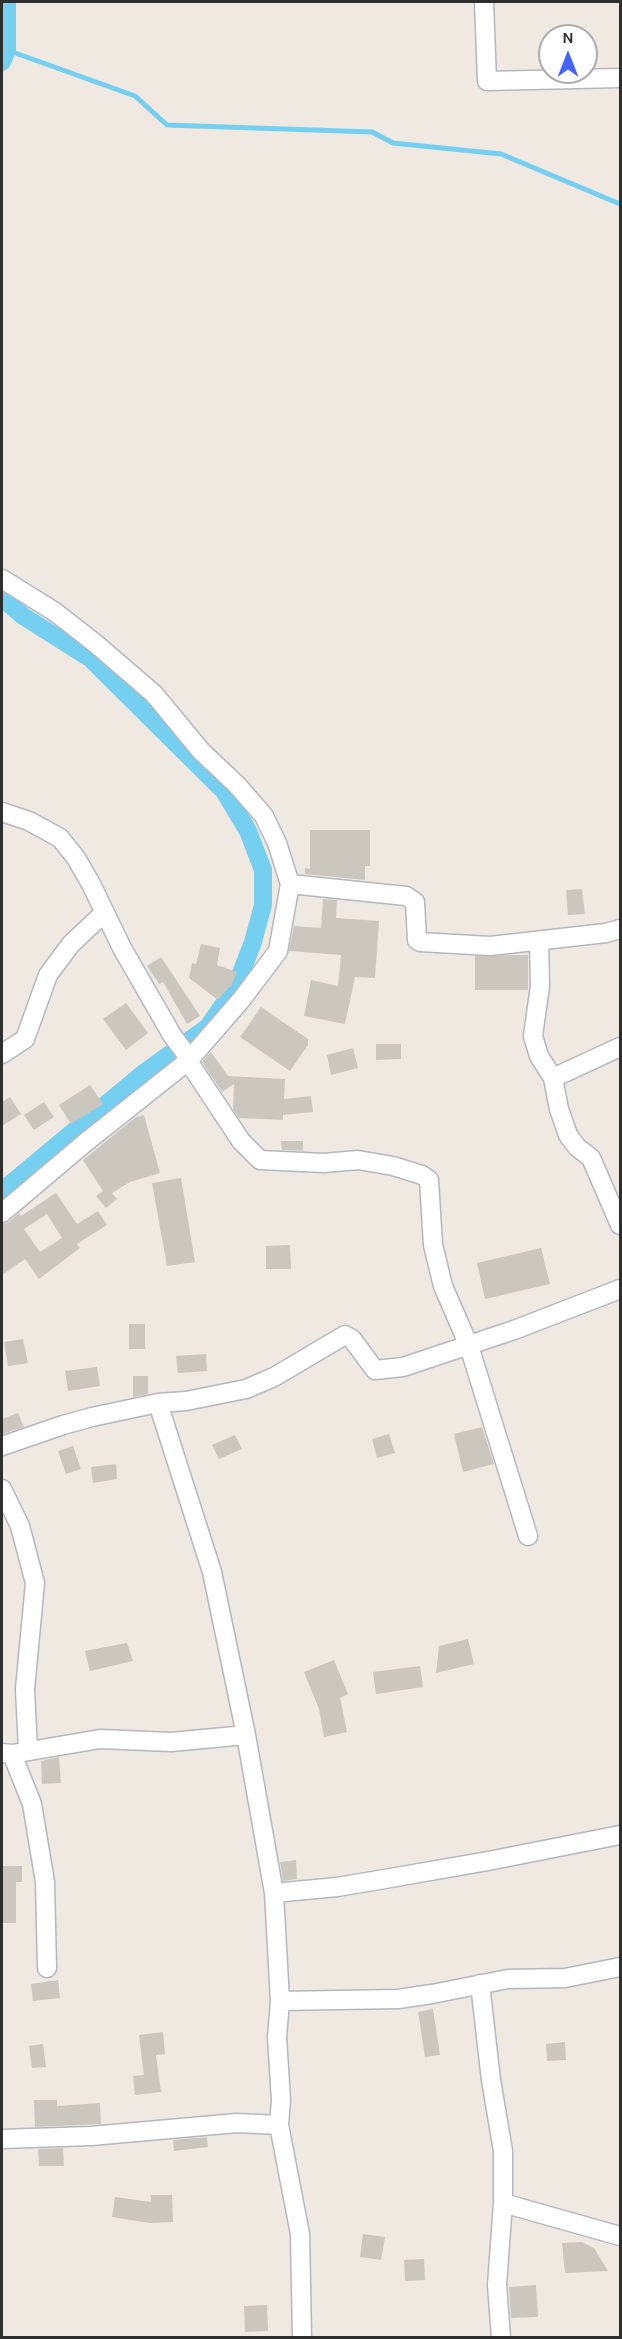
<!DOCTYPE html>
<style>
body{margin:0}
#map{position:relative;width:622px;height:2339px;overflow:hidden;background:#efe9e1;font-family:Karla,sans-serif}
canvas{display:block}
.frame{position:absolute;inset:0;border:3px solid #2e2e2e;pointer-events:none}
.north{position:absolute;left:538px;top:24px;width:60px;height:60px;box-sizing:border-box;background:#fff;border:2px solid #ababab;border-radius:50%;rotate:0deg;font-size:16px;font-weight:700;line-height:24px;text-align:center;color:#2e2e2e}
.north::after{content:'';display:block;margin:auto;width:21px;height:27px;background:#4264fb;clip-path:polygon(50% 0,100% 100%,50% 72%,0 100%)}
</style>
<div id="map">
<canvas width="622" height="2339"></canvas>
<div class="frame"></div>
<div class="north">N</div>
</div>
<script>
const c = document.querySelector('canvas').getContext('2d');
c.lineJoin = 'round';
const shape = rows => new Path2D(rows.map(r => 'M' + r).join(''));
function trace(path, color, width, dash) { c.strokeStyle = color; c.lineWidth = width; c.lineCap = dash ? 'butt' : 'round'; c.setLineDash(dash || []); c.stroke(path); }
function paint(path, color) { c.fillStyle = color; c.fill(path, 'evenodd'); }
const stream = shape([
 [7,50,135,96,167,125,372,132,393,143,501,154,620,204]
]);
const canal = shape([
 [2,62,7,50,7,2],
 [2,598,23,616,91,659,224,791,248,831,263,870,263,905,253,942,236,986,208,1027,145,1072,2,1191]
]);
const building = shape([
 [310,830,370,830,370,866,365,866,365,880,305,874,305,868,310,869],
 [582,889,585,914,568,915,566,890],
 [323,899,337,900,336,918,379,921,375,978,355,977,345,1024,304,1016,311,980,338,986,341,955,289,951,294,926,321,928],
 [201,944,220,948,217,965,237,972,231,987,229,987,218,1000,189,978,192,963,196,964],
 [514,955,528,955,528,990,475,990,475,956],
 [161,957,200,1016,187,1024,163,982,159,984,147,966],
 [126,1003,148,1033,126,1050,103,1019],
 [261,1007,308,1039,308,1045,290,1071,240,1037],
 [376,1044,401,1044,401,1059,376,1060],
 [353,1048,358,1068,331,1075,327,1055],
 [211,1052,228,1076,285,1079,284,1099,311,1096,313,1112,283,1115,283,1120,239,1118,233,1109,234,1084,222,1092,202,1062],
 [90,1085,103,1104,71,1124,59,1105],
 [10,1097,21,1114,2,1126,2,1102],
 [44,1102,54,1117,34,1130,24,1115],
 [144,1115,160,1173,130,1182,112,1193,117,1199,106,1208,96,1196,103,1191,83,1160,136,1117],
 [281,1141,303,1141,303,1151,282,1150],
 [181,1178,195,1262,167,1266,152,1183],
 [56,1193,77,1224,98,1211,107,1225,77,1244,80,1248,39,1279,25,1259,2,1275,2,1224,9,1222,19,1213,21,1216],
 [47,1214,62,1238,40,1252,24,1229],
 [290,1245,291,1269,266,1269,266,1246],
 [541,1248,550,1284,485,1299,477,1263],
 [129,1324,145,1324,145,1349,129,1349],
 [23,1339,28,1363,8,1366,4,1342],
 [206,1354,207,1371,178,1373,176,1356],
 [97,1367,100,1386,68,1391,65,1371],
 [133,1376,148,1376,148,1394,133,1397],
 [18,1413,24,1427,2,1434,2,1419],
 [482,1427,494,1464,463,1472,454,1434],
 [389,1434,395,1453,377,1458,372,1439],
 [235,1435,242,1449,219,1459,212,1445],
 [73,1446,81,1469,66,1474,58,1451],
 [116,1464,117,1479,93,1483,91,1467],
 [468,1639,474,1664,436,1673,439,1646],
 [127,1643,133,1661,90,1671,85,1651],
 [334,1660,348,1694,340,1698,347,1732,324,1737,319,1709,304,1672],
 [420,1666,423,1687,376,1694,373,1672],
 [59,1757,61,1783,42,1784,41,1761],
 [296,1860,297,1879,283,1881,280,1862],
 [2,1866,22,1866,22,1882,16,1882,16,1923,2,1923],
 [58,1980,60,1998,33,2001,31,1984],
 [433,2009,440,2055,425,2057,418,2012],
 [163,2032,165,2054,156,2055,161,2092,135,2095,133,2076,144,2075,139,2035],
 [565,2042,566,2060,547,2061,546,2044],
 [43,2044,46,2067,32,2068,29,2046],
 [34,2100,57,2100,57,2106,100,2103,101,2124,35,2127],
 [207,2137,208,2147,174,2151,173,2140],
 [63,2148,64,2166,39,2166,38,2149],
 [151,2195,172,2195,173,2222,150,2223,112,2217,115,2197,151,2202],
 [363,2234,385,2237,381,2260,360,2257],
 [582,2242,594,2248,608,2271,565,2273,562,2243],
 [424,2259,425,2280,405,2281,404,2260],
 [536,2285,538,2317,511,2318,509,2287],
 [267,2305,268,2331,245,2332,244,2306]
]);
const minor = shape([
 [484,2,487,81,620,78],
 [2,579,55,612,96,644,154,694,201,751,237,785,264,816,277,843,290,884,278,951,241,1000,188,1061,86,1142,2,1213],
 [2,812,29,821,60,838,76,858,91,884,122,948,172,1035,186,1054,188,1061,241,1141,260,1160,324,1163,358,1160,393,1166,422,1175,429,1180,433,1245,443,1286,469,1346,528,1536],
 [290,884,406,896,415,902,417,940,420,942,490,946,606,933,620,929],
 [539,941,540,986,533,1036,539,1056,553,1078,559,1109,568,1135,577,1147,591,1158,620,1225],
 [2,1054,25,1039,48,975,71,944,104,913],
 [553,1078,620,1047],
 [158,1403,212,1572,246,1735,274,1893,280,2001],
 [2,1446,63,1425,92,1417,158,1403,186,1401,246,1389,274,1377,345,1335,352,1339,375,1370,403,1367,514,1330,620,1289],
 [2,1489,20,1526,35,1583,25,1689,28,1750],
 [2,1753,12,1754,100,1739,171,1742,246,1735],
 [12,1754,32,1804,45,1882,47,1968],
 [274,1893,337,1887,379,1880,488,1861,620,1835],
 [480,1984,491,2080,503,2151,503,2203,497,2285,501,2338],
 [279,2125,300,2234,302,2338],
 [2,2139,91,2136,237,2123,279,2125,281,2100,277,2037,280,2001,398,1999,432,1994,508,1979,565,1978,620,1967],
 [503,2203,620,2236]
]);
trace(stream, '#75cff0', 5);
trace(canal, '#75cff0', 18);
paint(building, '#cbc7bf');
trace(minor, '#b4b7c1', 21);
trace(minor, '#fff', 18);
</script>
